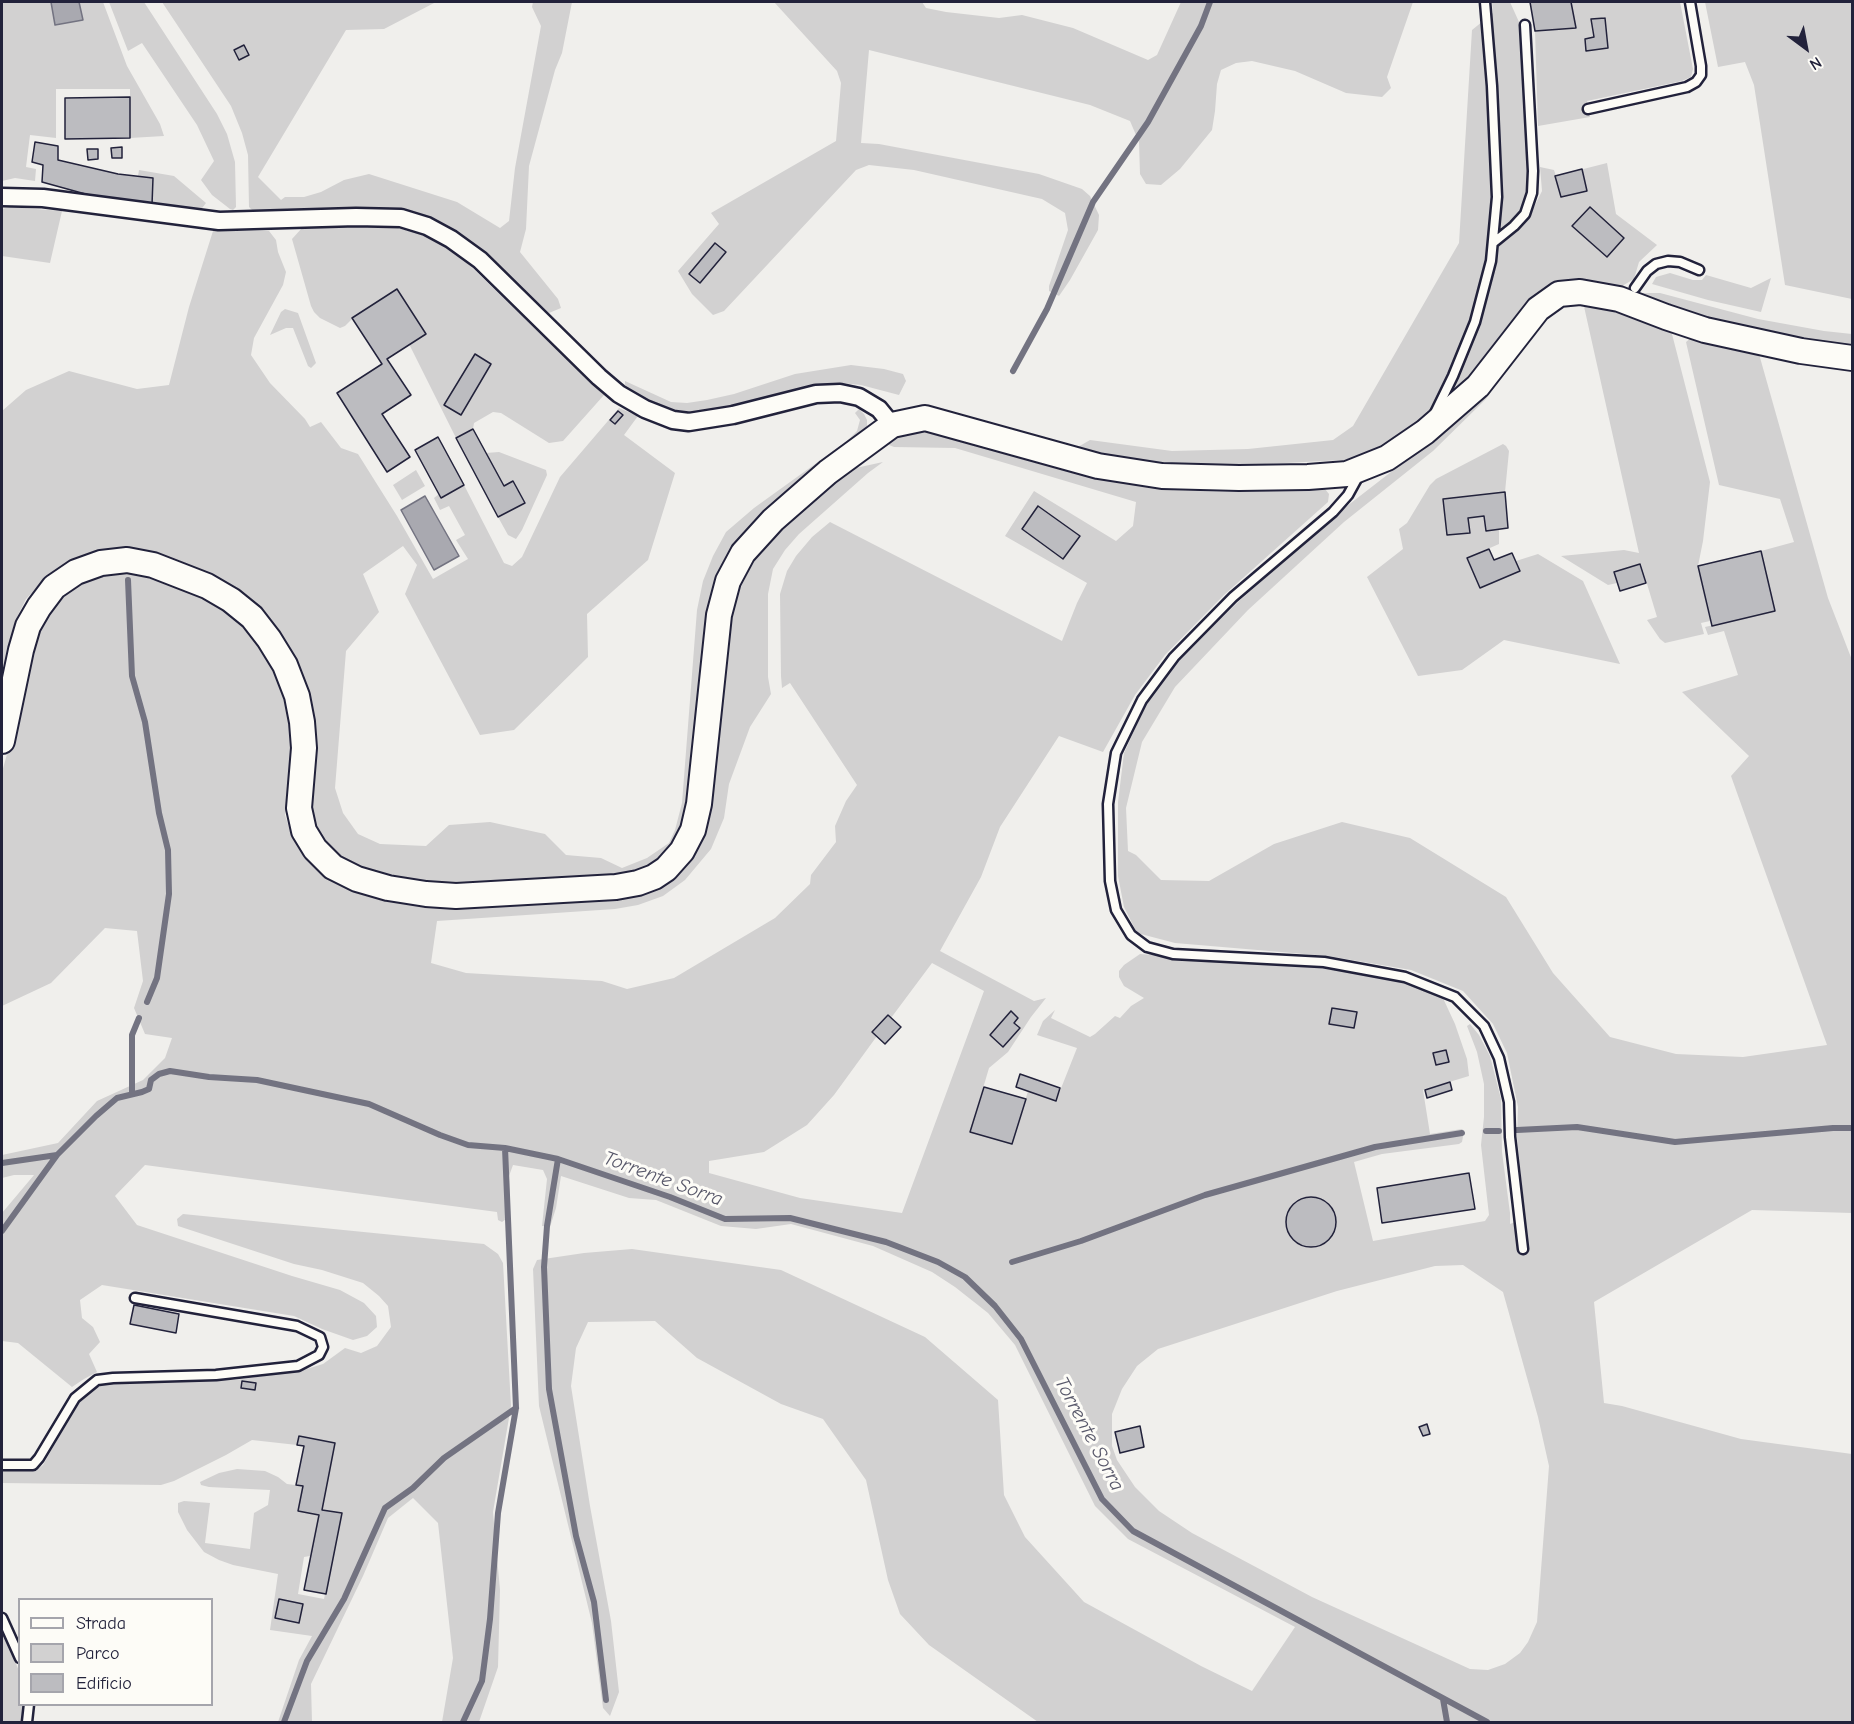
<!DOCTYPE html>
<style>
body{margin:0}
#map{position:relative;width:1854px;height:1724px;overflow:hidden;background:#f0efec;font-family:"Comic Neue",sans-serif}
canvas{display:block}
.frame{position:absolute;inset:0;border:3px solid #22223b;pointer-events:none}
.legend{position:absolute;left:18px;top:1598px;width:195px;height:108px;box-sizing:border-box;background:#fdfcf7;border:2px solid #a5a5ac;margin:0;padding:8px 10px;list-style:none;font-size:18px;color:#22223b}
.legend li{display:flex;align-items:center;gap:12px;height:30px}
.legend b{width:30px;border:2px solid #a5a5ac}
.north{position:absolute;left:1776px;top:18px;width:60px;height:60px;-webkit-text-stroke:4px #fdfcf7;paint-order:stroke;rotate:148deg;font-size:16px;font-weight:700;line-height:24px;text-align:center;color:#22223b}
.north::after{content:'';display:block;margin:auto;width:21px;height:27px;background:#22223b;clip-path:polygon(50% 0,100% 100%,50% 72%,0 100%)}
</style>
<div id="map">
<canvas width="1854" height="1724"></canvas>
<div class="frame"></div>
<ul class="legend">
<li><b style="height:8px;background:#fdfcf7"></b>Strada</li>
<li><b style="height:16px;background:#d2d1d1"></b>Parco</li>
<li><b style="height:16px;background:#bcbcc0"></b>Edificio</li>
</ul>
<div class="north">N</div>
</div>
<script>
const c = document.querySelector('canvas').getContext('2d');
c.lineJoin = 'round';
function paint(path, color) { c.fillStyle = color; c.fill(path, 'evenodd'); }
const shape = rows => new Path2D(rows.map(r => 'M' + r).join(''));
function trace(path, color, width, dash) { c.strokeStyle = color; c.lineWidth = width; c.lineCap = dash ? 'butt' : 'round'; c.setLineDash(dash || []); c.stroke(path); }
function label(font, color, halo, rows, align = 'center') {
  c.font = font + ' "Comic Neue",sans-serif'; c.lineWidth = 6; c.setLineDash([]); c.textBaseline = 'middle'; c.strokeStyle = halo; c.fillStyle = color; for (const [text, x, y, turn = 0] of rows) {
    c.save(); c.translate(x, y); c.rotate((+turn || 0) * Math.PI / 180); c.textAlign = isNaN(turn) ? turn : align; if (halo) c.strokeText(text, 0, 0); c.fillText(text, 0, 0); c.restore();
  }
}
const green = shape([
 [2,2,103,2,127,66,160,124,164,136,130,138,130,89,56,89,56,138,30,135,26,167,36,169,35,181,15,178,2,181],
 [109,2,144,2,217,114,227,134,235,162,236,207,233,210,230,209,212,195,201,180,214,161,197,125,142,43,128,51],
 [162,2,436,2,384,29,346,30,258,177,281,200,285,197,304,197,321,192,344,180,369,174,457,202,500,228,509,221,515,168,541,26,532,7,533,2,572,2,562,53,555,70,529,166,526,229,520,252,558,299,561,308,549,313,480,250,432,220,404,210,356,208,253,211,249,207,248,155,242,133,231,106],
 [774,2,922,2,926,8,946,12,999,18,1022,15,1073,28,1148,60,1157,55,1181,2,1413,2,1387,77,1391,88,1382,97,1346,93,1295,71,1252,61,1236,63,1221,70,1217,84,1215,111,1212,130,1180,169,1161,185,1146,184,1140,174,1139,142,1130,121,1090,105,869,50,861,143,879,144,1039,174,1082,189,1090,196,1099,215,1098,230,1070,280,1059,296,1049,291,1049,286,1068,230,1065,213,1042,199,914,170,869,165,856,170,724,311,713,315,692,294,678,271,719,224,711,213,836,141,841,83,837,71],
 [1492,2,1510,2,1519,22,1529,172,1528,191,1523,212,1512,225,1519,229,1530,215,1542,191,1540,167,1554,170,1556,176,1607,163,1616,214,1657,245,1639,262,1634,279,1617,289,1582,283,1419,425,1383,449,1344,460,1225,466,1167,464,1094,456,1077,452,1078,447,1090,440,1172,451,1248,449,1333,440,1353,426,1459,243,1472,30,1493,13],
 [1571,2,1680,2,1693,69,1691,77,1682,81,1587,101,1590,117,1538,126,1535,31,1575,27],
 [1705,2,1852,2,1852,299,1785,285,1754,85,1745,62,1718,67],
 [139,170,174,176,206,203,199,212,152,205,138,176],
 [10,207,62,211,50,263,2,256,2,209],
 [390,226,424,235,442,244,463,259,604,395,563,441,549,443,501,413,493,412,474,423,473,429,456,438,409,344,426,333,397,289,353,318,345,326,340,328,320,318,314,312,311,306,292,239,302,228],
 [213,231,269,231,276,240,278,252,286,272,283,285,254,338,251,355,270,383,305,419,310,427,321,422,341,448,358,454,397,516,433,579,468,559,456,540,465,535,449,506,440,510,434,498,439,494,441,498,464,485,504,563,512,566,522,557,560,477,619,408,638,416,624,435,675,473,648,560,587,614,588,657,514,730,480,735,405,594,417,565,403,546,363,574,379,612,346,651,335,788,343,813,358,834,380,844,426,846,449,825,490,822,545,834,566,855,601,858,622,868,647,858,669,843,675,830,682,803,697,610,703,581,713,556,726,532,754,508,847,441,857,431,860,420,855,413,859,409,864,414,867,420,867,426,862,434,736,547,685,829,664,859,632,874,455,886,389,879,337,859,312,826,308,805,307,694,213,580,72,561,45,579,26,599,15,621,2,681,2,411,26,390,69,371,137,389,169,385,189,307],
 [1670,273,1693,280,1702,280,1706,275,1751,288,1771,278,1761,312,1708,300,1652,284,1656,277],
 [1638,293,1660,293,1758,319,1824,331,1852,334,1852,346,1758,332,1709,321,1632,296],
 [1583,302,1602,306,1669,328,1672,334,1710,482,1703,541,1698,566,1710,621,1701,623,1704,634,1665,643,1660,639,1647,620,1657,617,1641,564,1614,572,1617,583,1608,585,1561,556,1624,550,1639,553],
 [285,309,298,313,316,363,311,368,308,366,293,328,286,328,270,335,281,312],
 [1692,337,1759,354,1828,598,1852,660,1852,1213,1752,1210,1594,1302,1604,1403,1622,1406,1741,1439,1852,1454,1852,1722,1038,1722,929,1645,900,1614,888,1580,866,1480,823,1419,781,1404,697,1358,655,1321,588,1322,576,1348,571,1386,590,1506,611,1621,619,1692,610,1716,603,1708,592,1623,539,1406,533,1269,537,1260,584,1253,632,1249,781,1270,925,1337,998,1400,1004,1495,1025,1537,1084,1602,1201,1666,1252,1691,1295,1627,1128,1539,1095,1506,1015,1345,988,1313,955,1287,932,1272,873,1246,791,1224,756,1229,721,1226,656,1200,629,1198,561,1176,556,1208,550,1227,542,1226,547,1179,543,1170,513,1165,509,1176,510,1216,502,1222,498,1220,497,1212,145,1165,115,1196,137,1225,292,1276,340,1290,364,1303,376,1316,377,1327,367,1336,353,1340,322,1329,294,1316,102,1285,80,1300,82,1318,93,1327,100,1342,89,1354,97,1372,84,1379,72,1387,18,1343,2,1341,2,1213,34,1175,14,1175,2,1178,2,1155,58,1143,97,1101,143,1080,165,1058,172,1038,145,1034,134,1008,143,981,137,931,105,928,51,983,2,1006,2,772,13,733,30,653,38,632,50,611,65,594,81,581,104,574,126,569,142,572,223,605,260,643,286,695,292,719,292,746,285,815,292,837,306,858,327,878,356,892,418,906,494,907,614,898,680,870,695,853,703,836,730,625,738,585,749,560,780,526,842,471,883,462,868,473,799,534,785,550,773,569,768,594,768,677,771,694,750,727,729,784,724,818,711,849,685,880,663,896,638,905,615,909,437,921,431,963,466,973,602,981,627,989,674,978,775,918,810,884,811,875,836,842,835,826,846,801,857,785,790,683,782,688,781,676,780,594,787,571,796,556,812,537,830,522,1062,641,1077,603,1087,583,1005,536,1034,491,1116,541,1133,526,1136,502,955,448,894,447,889,445,889,442,898,433,927,429,1095,476,1166,490,1233,492,1325,489,1329,494,1328,502,1224,595,1165,655,1135,695,1103,752,1059,736,1000,827,981,877,940,951,1034,1001,1046,998,1031,1017,1008,1052,989,1068,970,1132,1012,1144,1028,1091,1056,1101,1077,1048,1037,1035,1043,1021,1055,1010,1051,1018,1090,1037,1095,1034,1115,1016,1120,1018,1131,1006,1144,998,1124,986,1119,977,1119,971,1124,965,1140,954,1322,967,1403,981,1442,996,1455,1024,1467,1059,1469,1076,1423,1090,1430,1134,1462,1129,1464,1131,1462,1142,1459,1144,1382,1154,1354,1162,1373,1241,1485,1221,1489,1215,1481,1145,1484,1117,1484,1084,1477,1052,1467,1026,1470,1024,1479,1035,1490,1056,1501,1099,1502,1152,1510,1213,1510,1224,1525,1218,1517,1137,1518,1107,1507,1053,1493,1024,1463,991,1411,970,1328,956,1175,943,1137,933,1124,907,1118,876,1118,802,1124,753,1147,703,1178,660,1238,602,1338,513,1431,441,1513,359,1486,399,1433,451,1344,522,1248,610,1175,687,1142,742,1126,808,1128,851,1136,855,1161,880,1209,881,1274,844,1342,822,1410,838,1506,897,1553,973,1610,1037,1676,1054,1743,1057,1827,1045,1731,776,1749,756,1682,692,1738,675,1724,631,1708,635,1705,627,1774,611,1761,551,1794,542,1780,499,1719,485,1686,342],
 [932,963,984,991,902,1213,800,1198,709,1173,709,1161,764,1152,807,1125,834,1095,877,1036,872,1032,888,1015,891,1018],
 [1463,1265,1503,1292,1538,1417,1549,1466,1537,1622,1528,1642,1520,1653,1505,1664,1488,1670,1470,1669,1312,1597,1192,1533,1159,1511,1135,1487,1117,1460,1112,1446,1112,1414,1122,1389,1137,1366,1158,1349,1337,1291,1435,1266],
 [851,365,884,369,903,374,906,381,899,395,861,385,841,383,814,386,702,412,681,413,648,402,627,390,625,384,625,381,671,402,687,403,707,400,734,394,795,374],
 [1503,444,1506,446,1509,451,1505,492,1443,499,1470,533,1468,518,1484,516,1499,529,1499,544,1467,558,1480,588,1520,571,1516,561,1538,554,1583,581,1620,664,1504,640,1462,670,1418,676,1367,577,1403,549,1399,529,1407,523,1430,485,1436,479],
 [499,452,546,470,547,475,522,530,516,539,508,535,498,517,525,502,513,481,504,486,486,453],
 [416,470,425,486,402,500,393,485],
 [183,1214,484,1244,498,1254,503,1263,511,1406,493,1512,500,1590,498,1667,479,1722,442,1722,453,1658,438,1523,413,1498,388,1518,363,1576,311,1684,312,1722,278,1722,299,1660,312,1636,270,1630,278,1574,233,1565,219,1560,204,1552,187,1530,178,1512,178,1503,184,1501,210,1503,205,1543,250,1549,254,1513,268,1505,270,1490,209,1487,201,1485,200,1482,219,1473,237,1469,265,1471,278,1477,287,1484,303,1486,298,1511,319,1515,310,1556,304,1557,298,1594,324,1599,341,1513,322,1510,335,1443,299,1436,297,1445,252,1440,226,1455,174,1481,161,1485,2,1483,2,1469,36,1471,43,1465,81,1397,94,1387,110,1382,235,1380,300,1371,323,1364,345,1348,361,1353,377,1346,391,1327,388,1306,379,1296,363,1283,322,1270,294,1264,178,1226,177,1219],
 [2,1629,19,1671,20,1704,24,1705,21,1722,2,1722]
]);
const water = shape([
 [51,2,79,2,83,20,55,25,51,2],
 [425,496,459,556,434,570,401,510,425,496]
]);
const stream = shape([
 [1013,371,1047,309,1093,202,1148,122,1201,26,1210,2],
 [128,580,132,676,145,722,159,813,168,850,169,894,157,978,147,1002],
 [132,1094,132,1035,139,1018],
 [1517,1130,1577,1127,1675,1142,1833,1128,1852,1128],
 [1486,1131,1499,1131],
 [558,1159,547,1226,544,1267,549,1389,576,1536,594,1602,606,1700],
 [2,1163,57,1155,96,1116,117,1098,142,1092,149,1089,151,1080,159,1074,170,1071,209,1077,257,1080,369,1104,440,1135,468,1145,505,1148,558,1159,670,1197,725,1219,790,1218,886,1242,938,1262,965,1277,995,1306,1021,1339,1102,1499,1133,1531,1487,1722],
 [2,1231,57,1155],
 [1012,1262,1081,1241,1205,1195,1375,1147,1462,1133],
 [1443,1699,1447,1722],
 [284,1722,307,1661,344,1599,385,1508,413,1488,444,1458,516,1408],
 [463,1722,482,1681,490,1619,498,1513,516,1408,505,1148]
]);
const building = shape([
 [1530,2,1571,2,1576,28,1535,31,1530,2],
 [1605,18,1608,48,1586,51,1585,39,1594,37,1591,19,1605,18],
 [244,45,249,55,239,60,234,50,244,45],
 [130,97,130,138,65,139,65,98,130,97],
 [35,142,58,146,58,160,118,174,153,178,152,205,107,200,42,182,43,165,32,162,35,142],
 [122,147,122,158,112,158,111,148,122,147],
 [87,149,98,149,98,159,88,160,87,149],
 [1582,169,1587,191,1561,197,1555,176,1582,169],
 [1590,207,1624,238,1607,257,1572,226,1590,207],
 [715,243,726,252,700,283,689,274,715,243],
 [397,289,426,334,387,359,411,395,382,414,410,457,387,472,337,393,382,364,352,318,397,289],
 [475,354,491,364,461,415,444,405,475,354],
 [618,411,623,415,615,424,610,420,618,411],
 [473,429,504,486,513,481,525,503,498,517,456,438,473,429],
 [438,437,464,485,441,498,415,450,438,437],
 [1505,492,1508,528,1486,531,1484,516,1468,518,1470,533,1447,535,1443,499,1505,492],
 [1038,506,1080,536,1063,559,1022,529,1038,506],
 [1489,549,1494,560,1512,553,1520,571,1480,588,1467,558,1489,549],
 [1761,551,1775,611,1712,626,1698,566,1761,551],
 [1640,564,1646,583,1620,591,1614,572,1640,564],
 [1332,1008,1357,1012,1354,1028,1329,1024,1332,1008],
 [1011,1011,1018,1018,1014,1023,1020,1028,1003,1047,990,1035,1011,1011],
 [888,1015,901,1027,885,1044,872,1032,888,1015],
 [1446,1050,1449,1062,1436,1065,1433,1053,1446,1050],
 [1020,1074,1060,1088,1056,1101,1016,1087,1020,1074],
 [1450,1082,1452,1090,1427,1098,1425,1090,1450,1082],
 [984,1087,1026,1099,1012,1144,970,1132,984,1087],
 [1469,1173,1475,1209,1382,1223,1377,1188,1469,1173],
 '1286 1222a25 25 0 1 1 50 0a25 25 0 1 1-50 0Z',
 [134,1305,179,1314,176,1333,130,1324,134,1305],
 [242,1381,256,1383,255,1390,241,1388,242,1381],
 [1427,1424,1430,1434,1423,1436,1419,1427,1427,1424],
 [1140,1426,1144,1447,1120,1453,1115,1432,1140,1426],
 [299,1436,335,1443,322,1510,342,1513,326,1594,304,1590,319,1515,298,1511,303,1486,296,1485,304,1446,297,1445,299,1436],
 [279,1599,303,1604,299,1623,275,1618,279,1599]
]);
const lane = shape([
 [1588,109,1687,87,1696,82,1701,75,1701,66,1690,2],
 [1493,243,1514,226,1525,214,1532,193,1533,171,1525,25],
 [1635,288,1647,271,1656,264,1668,261,1680,262,1699,270],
 [1435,413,1453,376,1475,322,1491,261,1497,197,1492,86,1485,2],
 [1359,475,1348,495,1333,512,1233,597,1174,657,1142,700,1116,753,1108,804,1110,881,1116,910,1131,935,1147,947,1173,954,1324,962,1405,977,1455,997,1484,1026,1499,1058,1509,1102,1510,1137,1523,1249],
 [2,1465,33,1465,39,1458,75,1398,97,1380,113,1378,216,1375,298,1366,319,1355,323,1347,320,1337,297,1326,135,1298],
 [2,1618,20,1658],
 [27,1722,29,1704]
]);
const street = shape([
 [2,197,43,198,219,221,356,217,401,218,427,226,451,239,480,260,599,377,619,394,645,409,673,420,689,422,733,415,816,394,840,393,859,397,879,409,892,425]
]);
const secondary = shape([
 [2,741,21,650,28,626,39,607,54,587,76,572,101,563,127,560,153,565,207,586,231,600,252,617,269,639,285,665,297,696,302,722,304,748,299,808,304,831,315,849,333,867,357,879,388,888,426,894,456,896,616,887,638,883,654,877,666,869,682,851,693,830,699,804,719,615,728,581,743,553,773,520,828,472,892,425,925,418,1098,466,1162,476,1239,478,1308,477,1347,474,1387,458,1425,432,1478,386,1538,309,1559,294,1580,292,1619,299,1666,317,1705,330,1801,351,1852,358]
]);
const waterNames = [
 ["Torrente Sorra",663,1179,20],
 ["Torrente Sorra",1089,1434,62]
];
paint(green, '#d2d1d1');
paint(water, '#a9a9b0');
trace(water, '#737381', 1.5);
trace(stream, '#737381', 6);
paint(building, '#bcbcc0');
trace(building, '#22223b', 1.5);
trace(lane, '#22223b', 13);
trace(street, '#22223b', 21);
trace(secondary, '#22223b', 28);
trace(lane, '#fdfcf7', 8);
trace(street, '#fdfcf7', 16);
trace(secondary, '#fdfcf7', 24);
label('italic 20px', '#58586a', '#fdfcf7', waterNames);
</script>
